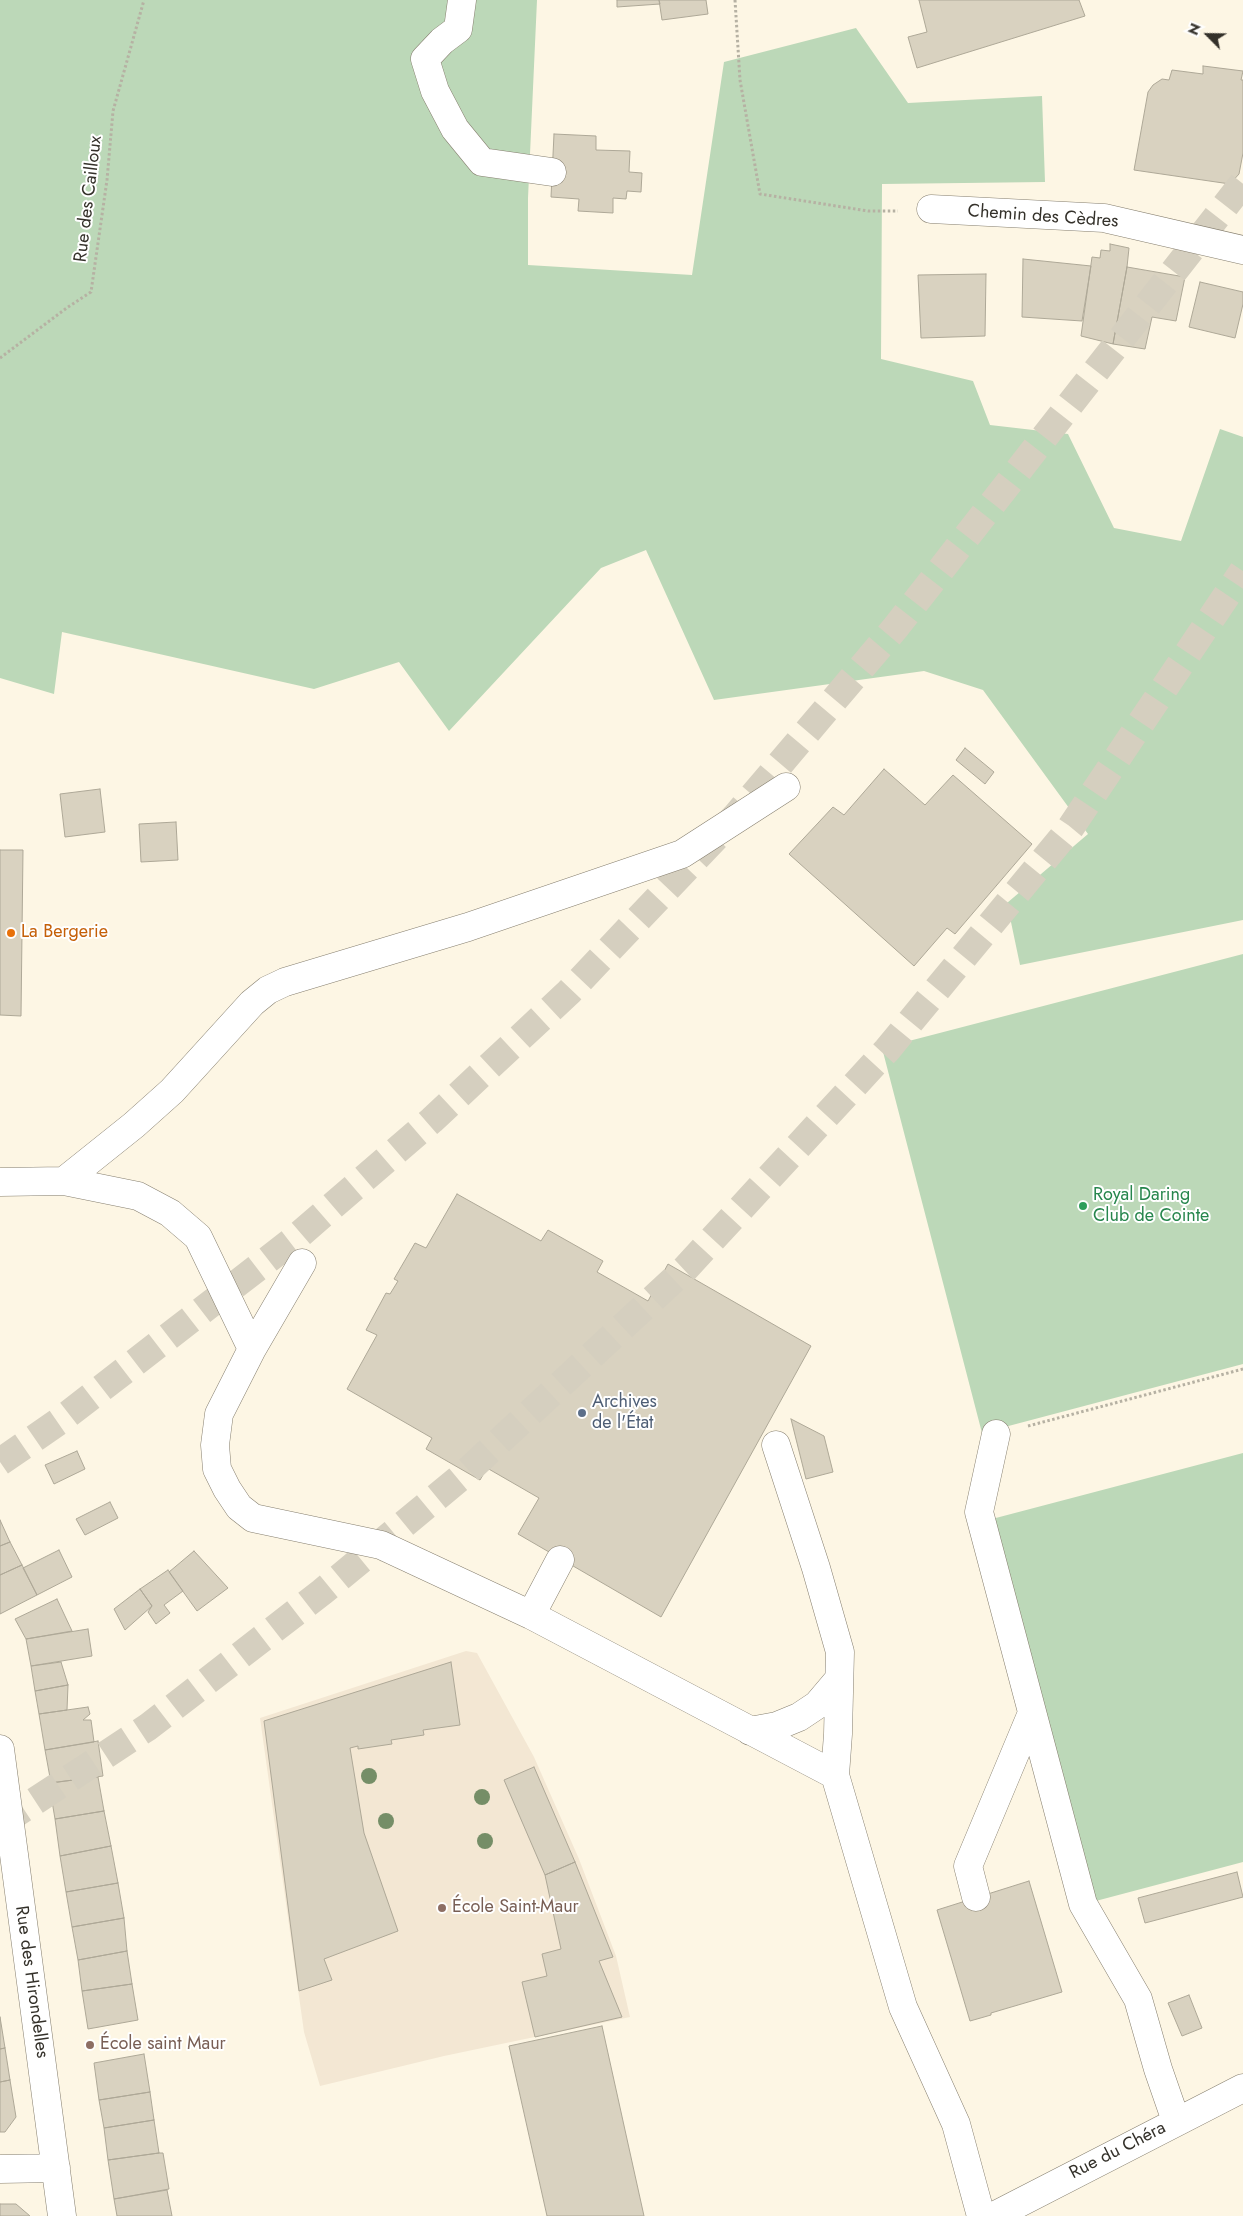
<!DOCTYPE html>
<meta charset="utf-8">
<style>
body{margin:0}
#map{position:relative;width:1243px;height:2216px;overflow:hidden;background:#fdf6e4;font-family:Jost,sans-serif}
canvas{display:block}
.north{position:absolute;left:1183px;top:10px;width:50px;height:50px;-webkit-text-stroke:4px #fff;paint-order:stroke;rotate:293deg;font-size:14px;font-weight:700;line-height:20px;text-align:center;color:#34312a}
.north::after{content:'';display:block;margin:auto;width:18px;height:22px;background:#34312a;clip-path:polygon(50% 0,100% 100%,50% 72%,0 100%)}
</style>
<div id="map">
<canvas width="1243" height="2216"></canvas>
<div class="north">N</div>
</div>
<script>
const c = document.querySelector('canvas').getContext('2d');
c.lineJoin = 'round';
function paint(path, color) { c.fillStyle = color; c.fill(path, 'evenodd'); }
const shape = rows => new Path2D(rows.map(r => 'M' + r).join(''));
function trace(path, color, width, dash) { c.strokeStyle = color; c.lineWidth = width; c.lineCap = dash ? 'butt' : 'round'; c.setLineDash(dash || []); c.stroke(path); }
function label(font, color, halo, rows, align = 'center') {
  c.font = font + ' Jost,sans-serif'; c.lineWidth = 4; c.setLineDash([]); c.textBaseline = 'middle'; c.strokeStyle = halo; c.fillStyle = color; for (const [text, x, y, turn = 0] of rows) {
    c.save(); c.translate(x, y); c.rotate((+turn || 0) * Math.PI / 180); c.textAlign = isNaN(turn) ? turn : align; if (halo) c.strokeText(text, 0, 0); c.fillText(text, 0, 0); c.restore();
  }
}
const education = shape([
 [466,1651,477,1653,534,1757,579,1859,616,1956,630,2017,444,2056,320,2086,304,2032,260,1718]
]);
const green = shape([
 [0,0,537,0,528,198,528,265,692,275,724,62,856,28,908,103,1042,96,1045,182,882,184,881,359,973,381,990,425,1068,434,1114,528,1181,541,1220,429,1243,437,1243,920,1020,965,1007,903,1088,834,983,690,924,671,714,700,646,550,601,568,449,731,399,662,314,689,62,632,54,694,0,678],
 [1243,954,1243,1364,982,1433,882,1048],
 [1243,1453,1243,1862,1092,1902,992,1519]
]);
const building = shape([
 [617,0,659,0,660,4,617,7,617,0],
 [659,0,706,0,708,14,662,20,659,0],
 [919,0,1079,0,1085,16,917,68,908,37,927,32,919,0],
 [1203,66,1243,71,1241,80,1243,80,1243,153,1239,174,1230,184,1134,170,1148,92,1153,85,1162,79,1169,80,1172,70,1203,74,1203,66],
 [554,134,596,136,596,150,630,151,629,172,642,173,641,192,627,191,626,199,613,198,613,213,578,211,579,199,551,197,554,134],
 [1110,244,1129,248,1127,267,1113,344,1081,336,1092,257,1100,258,1101,250,1110,251,1110,244],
 [1023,259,1091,266,1082,321,1022,317,1023,259],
 [1127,267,1185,277,1176,321,1152,317,1145,349,1113,344,1127,267],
 [986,274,985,336,921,338,918,275,986,274],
 [1200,282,1243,292,1243,304,1235,338,1189,327,1200,282],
 [965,748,994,772,985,784,956,760,965,748],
 [884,769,925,805,953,775,1032,844,955,934,947,928,914,966,789,854,833,807,844,815,884,769],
 [100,789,105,832,65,837,60,794,100,789],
 [176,822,178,860,141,862,139,824,176,822],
 [0,850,23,850,21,1016,0,1015,0,850],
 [457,1194,541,1241,548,1230,603,1261,597,1272,648,1301,668,1264,811,1346,661,1617,518,1534,539,1498,487,1468,480,1480,426,1449,432,1438,347,1389,377,1335,366,1330,386,1293,390,1294,398,1281,394,1279,415,1243,426,1248,457,1194],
 [791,1419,824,1436,833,1472,806,1479,791,1419],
 [77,1451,85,1469,54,1484,45,1465,77,1451],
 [110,1502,118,1518,85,1535,76,1519,110,1502],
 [0,1520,10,1542,0,1546,0,1520],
 [10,1542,22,1565,0,1575,0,1546,10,1542],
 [59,1550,72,1577,37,1595,23,1568,59,1550],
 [194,1551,228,1588,197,1611,169,1572,194,1551],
 [22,1565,37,1595,0,1614,0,1575,22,1565],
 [168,1570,183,1591,164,1605,170,1613,156,1624,148,1612,152,1606,140,1589,168,1570],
 [140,1589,152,1606,125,1630,114,1609,140,1589],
 [57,1599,72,1631,26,1639,15,1619,57,1599],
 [88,1629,92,1656,31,1666,26,1639,88,1629],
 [61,1662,68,1685,35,1691,31,1666,61,1662],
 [451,1662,460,1725,423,1730,424,1735,391,1740,392,1744,358,1749,358,1746,350,1748,364,1833,398,1931,324,1959,332,1980,299,1991,264,1721,451,1662],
 [68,1685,67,1710,39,1714,35,1691,68,1685],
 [88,1707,90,1714,83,1720,91,1720,94,1742,45,1750,39,1714,88,1707],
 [98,1741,103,1776,51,1783,45,1750,98,1741],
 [534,1767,575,1862,545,1875,504,1780,534,1767],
 [98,1777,104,1811,55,1819,49,1783,98,1777],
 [104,1811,111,1846,60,1856,55,1819,104,1811],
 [111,1846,118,1883,66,1892,60,1856,111,1846],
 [575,1862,613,1957,599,1961,622,2017,535,2037,522,1982,547,1976,542,1954,561,1949,545,1875,575,1862],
 [1237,1872,1243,1897,1145,1923,1138,1898,1237,1872],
 [1029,1881,1062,1992,991,2013,991,2015,970,2021,937,1910,1029,1881],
 [118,1883,124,1918,72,1927,66,1892,118,1883],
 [124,1918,127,1951,78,1960,72,1927,124,1918],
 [127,1951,132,1984,82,1991,78,1960,127,1951],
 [132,1984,138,2020,88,2029,82,1991,132,1984],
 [1189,1995,1202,2028,1182,2036,1168,2003,1189,1995],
 [0,2017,5,2048,0,2049,0,2017],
 [602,2026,644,2216,547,2216,509,2046,602,2026],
 [5,2048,10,2080,0,2082,0,2049,5,2048],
 [144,2054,150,2092,99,2100,94,2063,144,2054],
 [10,2080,16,2117,5,2132,0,2132,0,2082,10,2080],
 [150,2092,154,2120,104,2128,99,2100,150,2092],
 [154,2120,159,2153,108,2160,104,2128,154,2120],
 [159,2153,163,2153,169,2189,114,2199,108,2160,159,2153],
 [167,2190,172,2216,117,2216,114,2199,167,2190],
 [0,2204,16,2204,30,2216,0,2216,0,2204]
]);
const highwayTunnel = shape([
 [0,1462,58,1422,292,1241,432,1120,569,992,735,817,896,627,1243,183],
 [0,1824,148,1727,322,1592,461,1477,685,1269,887,1050,1071,827,1243,571]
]);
const path = shape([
 [735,0,740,80,760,194,868,211,898,211],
 [0,358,68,307,91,292,107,180,113,111,144,0],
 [1028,1426,1243,1369]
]);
const minor = shape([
 [462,0,458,29,442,41,425,59,435,91,455,129,482,162,552,172],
 [931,209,1104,218,1243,250],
 [64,1181,134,1125,172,1091,252,1003,268,990,285,982,468,927,682,854,786,787],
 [0,1182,64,1181,138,1196,170,1213,198,1237,252,1349,219,1414,215,1445,217,1469,227,1489,239,1507,253,1518,381,1545,531,1615,835,1775],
 [252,1349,302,1263],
 [996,1434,979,1512,1083,1904,1138,1999,1158,2069,1176,2121],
 [776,1445,816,1568,840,1652,838,1734,835,1775,903,2007,956,2124,981,2216],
 [531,1615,560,1560],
 [750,1731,777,1726,799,1717,817,1705,839,1679],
 [0,1749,62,2216],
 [976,1897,968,1866,1032,1713],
 [0,2169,56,2168],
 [994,2216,1243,2088]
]);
const trees = [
 [369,1776],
 [482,1797],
 [386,1821],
 [485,1841]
];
const markers = [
 [11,933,5,"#e8710a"],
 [1083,1206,5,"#2e9e5b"],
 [582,1413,5,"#5c6f8a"],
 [442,1908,5,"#8d6e63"],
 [90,2045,5,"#8d6e63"]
];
const streetNames = [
 ["Rue des Cailloux",89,199,-83],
 ["Chemin des Cèdres",1043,217,4],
 ["Rue des Hirondelles",31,1982,82],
 ["Rue du Chéra",1118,2151,-27]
];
const foodNames = [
 ["La Bergerie",21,933]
];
const leisureNames = [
 ["Royal Daring",1093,1196],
 ["Club de Cointe",1093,1217]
];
const serviceNames = [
 ["Archives",592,1403],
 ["de l'État",592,1424]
];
const educationNames = [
 ["École Saint-Maur",452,1908],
 ["École saint Maur",100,2045]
];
paint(education, '#f3e7d3');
paint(green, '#bcd8b8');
paint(building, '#d9d2c0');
trace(building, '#aea897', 1);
trace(highwayTunnel, '#d5cfbf', 28, [28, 14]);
trace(minor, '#867f6f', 29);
trace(path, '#b6b1a3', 3, [2.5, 2.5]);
trace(minor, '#fff', 28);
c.fillStyle = '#758e67';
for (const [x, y] of trees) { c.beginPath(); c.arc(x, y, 8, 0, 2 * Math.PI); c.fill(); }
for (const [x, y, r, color] of markers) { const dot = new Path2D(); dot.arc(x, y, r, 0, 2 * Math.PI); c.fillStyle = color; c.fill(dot); trace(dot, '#fff', 2); }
label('18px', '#34312a', '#fff', streetNames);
label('18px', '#c56008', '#fff', foodNames, 'left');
label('18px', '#27864d', '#fff', leisureNames, 'left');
label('18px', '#4e5e75', '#fff', serviceNames, 'left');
label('18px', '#785e54', '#fff', educationNames, 'left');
</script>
